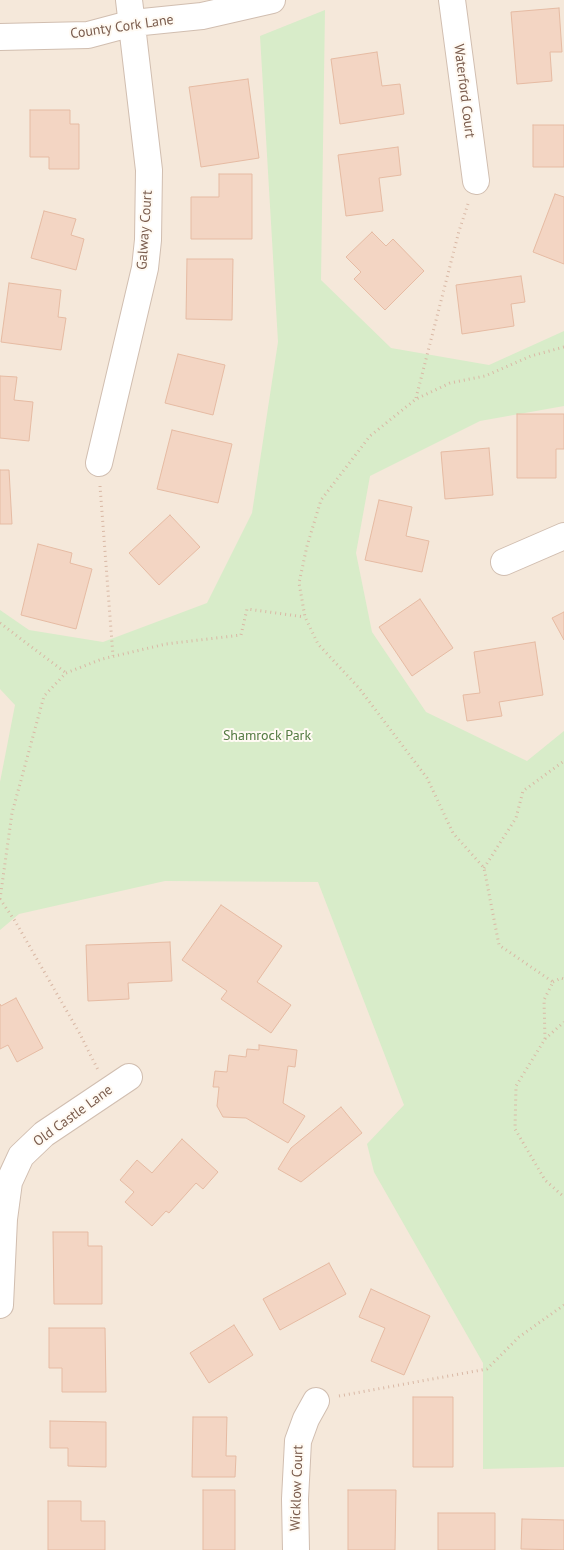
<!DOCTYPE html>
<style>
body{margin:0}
canvas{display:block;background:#fdf6ec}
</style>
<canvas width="564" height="1550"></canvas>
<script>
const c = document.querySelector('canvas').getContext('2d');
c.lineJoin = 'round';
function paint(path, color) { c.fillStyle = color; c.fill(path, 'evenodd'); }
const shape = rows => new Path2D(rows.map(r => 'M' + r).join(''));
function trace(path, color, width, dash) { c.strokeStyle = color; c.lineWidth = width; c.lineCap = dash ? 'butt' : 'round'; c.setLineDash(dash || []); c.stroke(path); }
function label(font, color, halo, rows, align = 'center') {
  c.font = font + ' "PT Sans",sans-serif'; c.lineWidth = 4; c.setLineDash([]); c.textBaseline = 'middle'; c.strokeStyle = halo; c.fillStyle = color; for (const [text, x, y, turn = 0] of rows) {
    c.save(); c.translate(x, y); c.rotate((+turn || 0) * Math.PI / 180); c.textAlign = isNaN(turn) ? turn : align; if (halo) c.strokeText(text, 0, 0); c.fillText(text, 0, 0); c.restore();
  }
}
const residential = shape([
 [0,0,564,0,564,1550,0,1550]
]);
const green = shape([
 [325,10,321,280,391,348,489,365,564,331,564,406,480,421,370,476,356,553,372,632,426,712,527,761,564,731,564,1467,483,1469,483,1363,374,1172,367,1144,404,1105,318,882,165,881,19,914,0,930,0,782,15,705,0,689,0,610,29,630,103,642,207,603,252,513,278,342,260,36]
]);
const building = shape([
 [559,8,562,52,550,52,552,81,517,84,511,12,559,8],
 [377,52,382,86,400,84,404,114,340,124,331,59,377,52],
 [248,79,259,158,201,167,189,87,248,79],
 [30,110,70,110,70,124,79,124,79,169,49,169,49,157,30,157,30,110],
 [533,125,564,125,564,167,533,167,533,125],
 [398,147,401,175,379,178,383,211,346,216,338,155,398,147],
 [219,174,252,174,252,239,191,239,191,197,219,197,219,174],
 [555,194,564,197,564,264,533,252,555,194],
 [44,211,76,219,71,235,84,239,76,270,31,258,44,211],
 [372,232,386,246,393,239,424,271,385,310,354,279,361,272,346,257,372,232],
 [187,259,233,259,232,320,186,319,187,259],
 [521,276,525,302,511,304,514,326,462,334,456,285,521,276],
 [9,283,61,290,58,317,66,318,61,350,1,342,9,283],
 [178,354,225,365,213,415,165,403,178,354],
 [0,376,17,377,14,400,33,402,29,441,0,438,0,376],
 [517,414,564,414,564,449,556,449,556,478,517,478,517,414],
 [172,430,232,444,218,503,157,489,172,430],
 [489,448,493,495,445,499,441,452,489,448],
 [0,470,9,470,12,524,0,524,0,470],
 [379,500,412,507,406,536,429,541,422,572,365,560,379,500],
 [170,515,200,547,159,585,129,553,170,515],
 [38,544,72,553,70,563,92,569,76,629,21,615,38,544],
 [420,599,453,648,412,676,379,627,420,599],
 [564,612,564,640,552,618,564,612],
 [535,642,543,695,499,702,502,716,467,721,463,695,480,693,474,652,535,642],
 [221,905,282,946,257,982,291,1005,271,1033,221,999,227,991,182,960,221,905],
 [170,942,172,981,128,983,129,999,88,1001,86,945,170,942],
 [16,998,43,1048,17,1062,8,1045,0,1049,0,1004,1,1006,16,998],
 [259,1045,297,1050,295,1067,288,1066,283,1103,305,1116,288,1143,246,1118,223,1117,217,1106,219,1087,213,1087,215,1071,227,1072,229,1055,246,1057,247,1049,259,1050,259,1045],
 [341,1107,362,1133,301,1182,278,1169,291,1148,341,1107],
 [182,1139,218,1172,203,1189,196,1183,169,1213,166,1211,152,1226,125,1202,134,1192,120,1180,137,1160,152,1173,182,1139],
 [53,1232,88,1232,88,1246,102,1246,102,1304,54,1304,53,1232],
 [329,1263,346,1294,280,1330,263,1299,329,1263],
 [371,1289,430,1316,404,1375,371,1361,385,1328,359,1317,371,1289],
 [234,1325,253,1355,209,1383,190,1353,234,1325],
 [49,1328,105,1328,106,1392,62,1392,62,1368,49,1368,49,1328],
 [413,1397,453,1397,453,1467,413,1467,413,1397],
 [193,1417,227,1417,226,1456,236,1456,235,1477,192,1477,193,1417],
 [50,1421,106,1422,106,1467,68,1466,68,1448,50,1448,50,1421],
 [203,1490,235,1490,235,1550,203,1550,203,1490],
 [348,1490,396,1490,395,1550,348,1550,348,1490],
 [48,1501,81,1501,81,1521,105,1521,105,1550,48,1550,48,1501],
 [438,1513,495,1513,495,1550,438,1550,438,1513],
 [522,1519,564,1520,564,1550,521,1549,522,1519]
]);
const path = shape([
 [564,347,531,356,485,376,450,383,416,399,370,436,321,500,307,546,299,583,305,617,318,644,359,688,427,778,453,833,484,868,499,945,553,982,544,1000,545,1039,516,1086,515,1129,545,1180,564,1197],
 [416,398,459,231,468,204],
 [100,486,113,656],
 [0,623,66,673],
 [484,868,516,818,523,791,564,761],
 [0,899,12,813,44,696,66,673,102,659,166,644,241,635,247,609,305,617],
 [0,899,15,921,80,1034,98,1070],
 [553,982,561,978,564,979],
 [545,1039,564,1022],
 [339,1396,487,1369,519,1337,564,1305]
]);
const minor = shape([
 [452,0,476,181],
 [0,37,88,35,133,23,202,16,272,0],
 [99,463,145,268,148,240,149,170,129,0],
 [504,562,564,536],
 [0,1305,4,1219,9,1182,21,1156,44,1134,129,1077],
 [296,1550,295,1499,298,1441,306,1419,316,1401]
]);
const streetNames = [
 ["County Cork Lane",122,27,-8],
 ["Waterford Court",464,91,83],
 ["Galway Court",145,230,-86],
 ["Old Castle Lane",73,1116,-36],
 ["Wicklow Court",297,1488,-88]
];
const parkNames = [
 ["Shamrock Park",267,736]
];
paint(residential, '#f5e8da');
paint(green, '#d8ecc9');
paint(building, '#f3d5c3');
trace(building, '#e6bba3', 1);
trace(minor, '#d1beb0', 28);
trace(path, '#d9b8a5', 3, [1, 4]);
trace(minor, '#fff', 26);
label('14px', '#7a5c4d', '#fffaf3', streetNames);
label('14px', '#537a41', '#fffaf3', parkNames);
</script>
